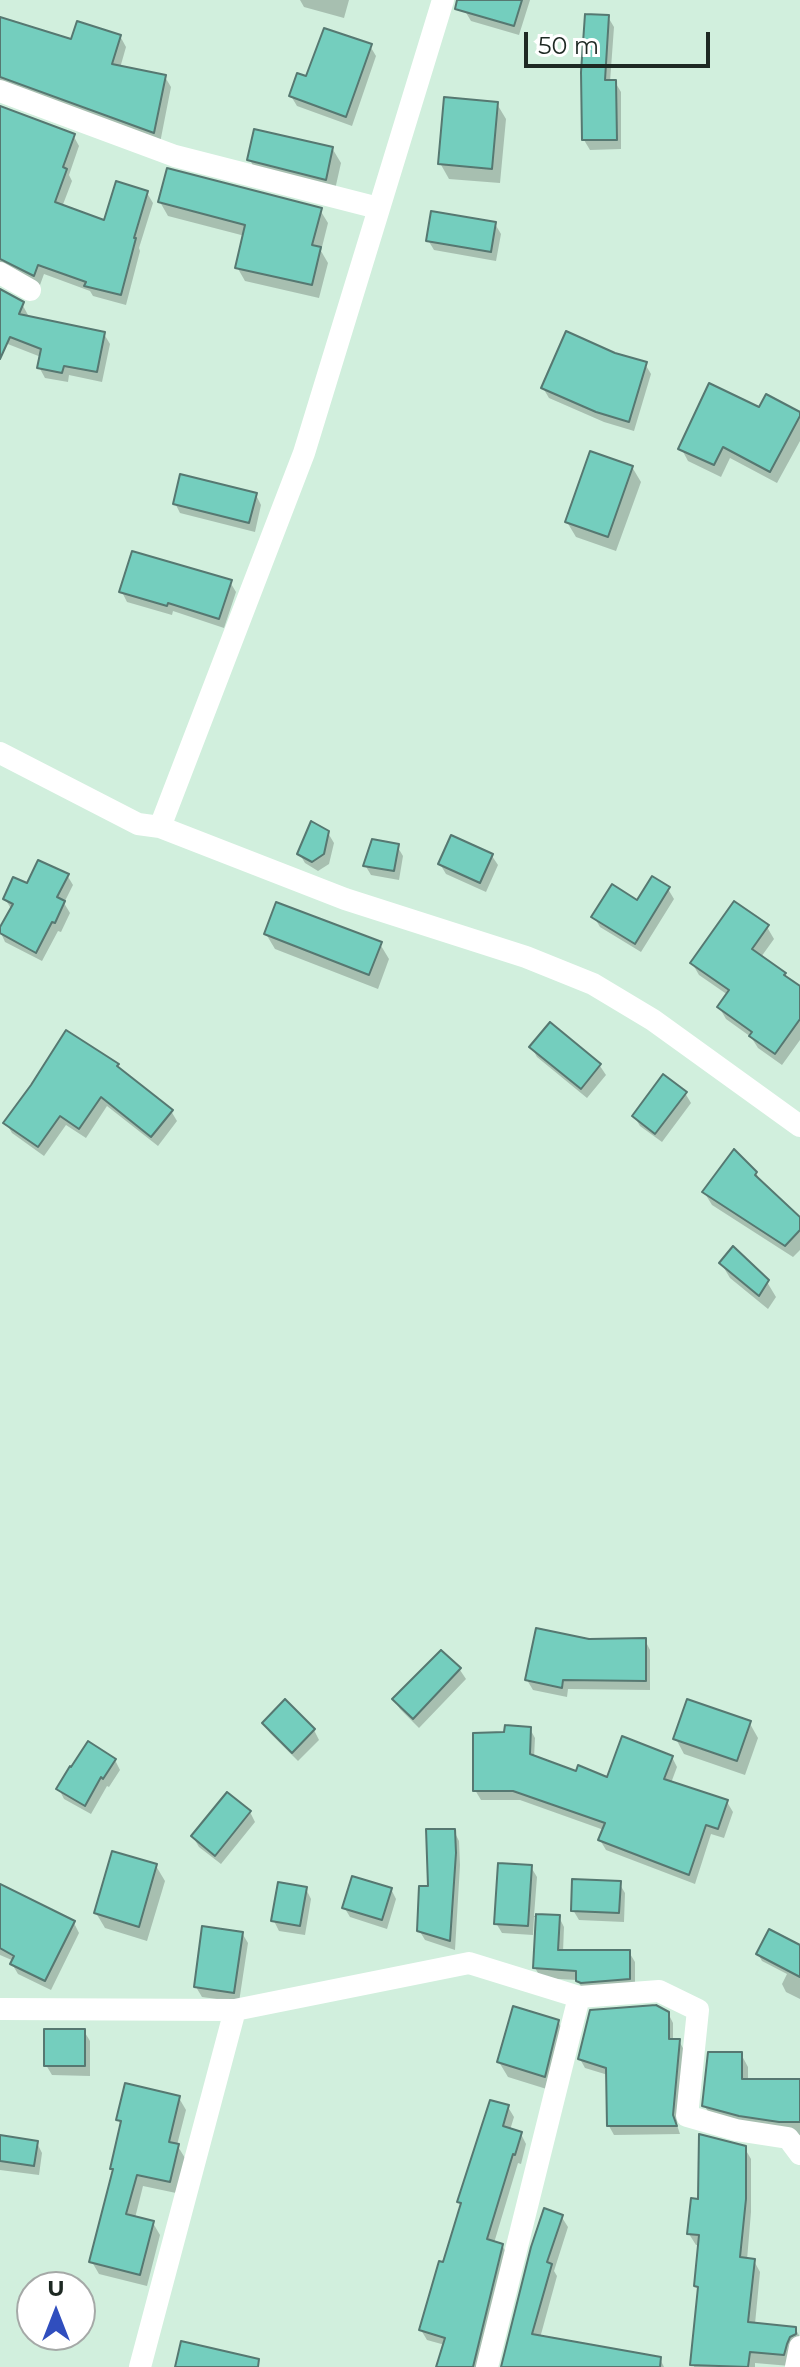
<!DOCTYPE html>
<style>
body{margin:0}
#map{position:relative;width:800px;height:2367px;overflow:hidden;background:#d1efdd;font-family:Montserrat,sans-serif}
canvas{display:block}
.north{position:absolute;left:16px;top:2271px;width:80px;height:80px;box-sizing:border-box;background:#fff;border:2px solid #a5a9a7;border-radius:50%;rotate:0deg;font-size:22px;font-weight:700;line-height:32px;text-align:center;color:#1e2923}
.north::after{content:'';display:block;margin:auto;width:28px;height:36px;background:#304ebe;clip-path:polygon(50% 0,100% 100%,50% 72%,0 100%)}
.scale{position:absolute;left:524px;top:32px;width:186px;height:36px;box-sizing:border-box;border:4px solid #1e2923;border-top:0;padding-left:10px;font-size:24px;line-height:28px;white-space:nowrap;color:#1e2923;-webkit-text-stroke:6px #fff;paint-order:stroke}
</style>
<div id="map">
<canvas width="800" height="2367"></canvas>
<div class="north">U</div>
<div class="scale">50 m</div>
</div>
<script>
const c = document.querySelector('canvas').getContext('2d');
c.lineJoin = 'round';
function paint(path, color) { c.fillStyle = color; c.fill(path, 'evenodd'); }
const shape = rows => new Path2D(rows.map(r => 'M' + r).join(''));
function trace(path, color, width, dash) { c.strokeStyle = color; c.lineWidth = width; c.lineCap = dash ? 'butt' : 'round'; c.setLineDash(dash || []); c.stroke(path); }
const shadow = shape([
 [300,0,349,0,344,18,304,7],
 [468,0,530,0,519,35,471,21,465,11],
 [608,17,614,27,610,82,615,82,621,92,621,149,590,150,584,140],
 [0,19,73,41,120,36,126,47,120,68,165,77,171,87,160,143,0,90],
 [370,46,376,56,352,126,297,106,291,96],
 [497,104,506,119,500,183,449,179,440,163],
 [0,108,73,135,79,146,69,175,72,181,62,207,105,222,147,193,153,203,139,248,140,251,126,305,93,296,90,291,44,274,40,285,0,271],
 [332,148,341,163,334,194,258,175,250,160],
 [160,202,320,210,328,223,321,251,328,263,319,298,245,281,237,267,245,236,168,216],
 [495,224,501,234,496,261,434,250,428,240],
 [0,290,22,304,28,315,27,318,104,334,110,344,102,382,69,375,68,382,45,378,39,367,41,357,0,341],
 [645,364,651,374,634,431,604,422,549,398,543,388],
 [760,410,800,414,800,441,777,483,730,458,721,477,688,461,681,448],
 [632,467,641,482,616,551,576,537,567,522],
 [256,495,261,505,255,532,180,513,175,503],
 [230,582,236,592,224,628,173,611,172,615,127,602,122,592],
 [328,833,334,843,329,864,318,871,305,863,299,853],
 [397,846,403,856,399,880,371,875,365,865],
 [492,856,498,865,486,892,446,874,440,864],
 [67,875,73,885,64,903,70,913,61,932,58,931,42,961,5,942,0,931,12,910,5,899,28,885],
 [668,889,674,899,641,952,600,927,594,917,638,903],
 [767,927,774,939,761,957,785,974,789,981,800,989,800,1040,782,1065,758,1048,751,1037,726,1019,719,1007,728,995,699,975,692,963],
 [266,934,380,944,389,959,378,989,275,949],
 [550,1025,600,1066,606,1075,587,1098,537,1057,532,1048],
 [117,1066,121,1072,171,1111,177,1121,158,1146,107,1106,86,1138,66,1125,44,1156,12,1133,6,1123],
 [685,1093,691,1103,662,1142,640,1126,634,1116],
 [756,1173,762,1184,800,1220,800,1250,793,1257,712,1205,704,1192],
 [721,1263,767,1282,776,1297,768,1309,730,1278],
 [645,1640,650,1650,650,1690,568,1689,567,1697,533,1690,527,1680,589,1641],
 [442,1653,460,1670,466,1679,419,1728,400,1709,394,1700],
 [749,1722,758,1738,745,1775,684,1754,676,1739],
 [264,1724,314,1730,319,1740,298,1761,270,1733],
 [530,1729,535,1738,534,1758,577,1774,608,1779,672,1757,677,1767,671,1783,727,1802,733,1812,724,1838,711,1834,695,1884,606,1850,600,1840,604,1830,520,1800,481,1800,475,1790,506,1734],
 [115,1760,120,1770,109,1787,107,1786,91,1814,64,1799,59,1789],
 [250,1812,255,1822,221,1864,199,1847,193,1837],
 [454,1831,459,1841,460,1865,455,1950,425,1940,419,1930],
 [156,1866,165,1881,147,1941,105,1928,96,1913],
 [531,1867,537,1877,534,1916,559,1917,564,1927,563,1952,629,1952,635,1962,635,1989,584,1991,577,1980,541,1978,535,1968,538,1917,534,1917,533,1935,502,1933,496,1923],
 [619,1883,625,1893,624,1922,579,1920,573,1910],
 [0,1889,74,1923,79,1933,51,1990,18,1974,12,1964,14,1961,0,1955],
 [306,1889,311,1899,305,1935,279,1931,274,1921],
 [391,1889,396,1899,387,1929,350,1917,344,1907],
 [242,1933,248,1943,239,2002,202,1997,196,1987],
 [800,1947,800,1999,786,1992,782,1984,787,1974,762,1961,758,1954],
 [668,2013,673,2023,673,2041,679,2041,684,2050,677,2125,680,2134,614,2135,609,2126,608,2075,585,2068,580,2059],
 [558,2021,566,2037,553,2091,508,2077,499,2062],
 [84,2031,90,2041,90,2076,52,2075,46,2065],
 [741,2054,748,2067,748,2081,800,2081,800,2135,747,2128,712,2118,704,2105],
 [179,2098,186,2110,177,2145,185,2158,176,2193,143,2186,135,2218,153,2223,160,2235,147,2286,99,2274,92,2262,114,2171,112,2168,122,2126,118,2120],
 [508,2107,514,2117,510,2130,521,2134,526,2144,521,2164,518,2163,494,2243,502,2245,508,2256,481,2367,438,2367,445,2345,427,2340,421,2330,445,2265,462,2206,459,2202],
 [0,2138,37,2143,42,2153,39,2175,0,2170],
 [744,2147,751,2159,751,2212,747,2260,754,2261,760,2272,755,2324,795,2328,800,2337,790,2366,755,2363,755,2367,694,2367,699,2292,696,2286,700,2245,696,2245,689,2234,700,2201],
 [561,2216,568,2227,554,2271,557,2276,540,2338,660,2359,664,2367,502,2367]
]);
const building = shape([
 [457,0,522,0,514,26,455,9,457,0],
 [585,14,609,15,605,80,616,80,617,140,582,140,581,72,585,14],
 [0,17,71,39,77,21,121,35,112,64,166,75,154,133,0,77,0,17],
 [324,28,372,44,346,117,289,96,297,73,306,76,324,28],
 [444,97,498,102,492,169,438,164,444,97],
 [0,106,75,134,63,167,67,169,55,202,104,220,116,181,148,191,134,238,136,238,121,295,84,286,86,282,38,265,34,276,0,259,0,106],
 [254,129,333,147,326,180,247,160,254,129],
 [167,168,322,208,312,245,321,247,312,285,235,268,245,225,158,202,167,168],
 [431,211,496,222,491,252,426,241,431,211],
 [0,289,24,302,19,314,105,332,97,372,64,366,62,373,37,368,41,349,10,337,0,359,0,289],
 [566,331,615,353,647,362,629,422,596,412,541,388,566,331],
 [709,383,759,407,766,394,800,412,800,416,770,472,723,447,714,465,678,449,709,383],
 [590,451,633,466,608,537,565,522,590,451],
 [180,474,257,493,249,523,173,504,180,474],
 [132,551,232,580,219,619,168,603,167,606,119,592,132,551],
 [311,821,329,831,324,854,312,862,297,854,311,821],
 [451,835,493,854,480,883,438,864,451,835],
 [372,839,399,844,394,871,363,866,372,839],
 [38,860,69,874,57,897,65,901,55,923,52,922,36,953,0,933,0,927,13,904,3,899,13,877,27,883,38,860],
 [652,876,670,887,635,944,591,917,612,884,637,900,652,876],
 [734,901,769,925,752,949,786,973,784,975,800,986,800,1019,775,1054,749,1036,752,1032,717,1007,729,990,690,963,734,901],
 [276,902,382,942,369,975,264,934,276,902],
 [550,1022,601,1064,581,1089,529,1047,550,1022],
 [66,1030,119,1064,117,1066,173,1110,151,1137,101,1097,79,1129,60,1116,38,1147,3,1123,31,1085,66,1030],
 [663,1074,687,1092,655,1134,632,1116,663,1074],
 [734,1149,757,1172,755,1175,800,1217,800,1230,785,1246,702,1192,734,1149],
 [733,1246,769,1280,759,1296,719,1263,733,1246],
 [536,1628,589,1639,646,1638,646,1681,563,1680,562,1688,525,1680,536,1628],
 [441,1650,461,1668,413,1719,392,1699,441,1650],
 [285,1699,315,1729,292,1753,262,1723,285,1699],
 [687,1699,751,1721,737,1761,673,1739,687,1699],
 [505,1725,531,1727,530,1754,576,1771,578,1765,607,1777,622,1736,673,1756,664,1779,728,1800,718,1829,706,1825,689,1875,598,1840,605,1823,513,1791,473,1791,473,1733,504,1732,505,1725],
 [88,1741,116,1759,103,1779,101,1777,85,1806,56,1789,70,1766,71,1767,88,1741],
 [227,1792,251,1811,215,1856,191,1836,227,1792],
 [426,1829,455,1829,456,1853,450,1941,417,1931,419,1886,428,1886,426,1829],
 [112,1851,157,1864,139,1927,94,1913,112,1851],
 [498,1863,532,1865,528,1926,494,1924,498,1863],
 [352,1876,392,1888,382,1920,342,1908,352,1876],
 [572,1879,621,1881,619,1913,571,1911,572,1879],
 [278,1882,307,1887,300,1926,271,1921,278,1882],
 [0,1884,75,1921,45,1981,10,1964,14,1956,0,1948,0,1884],
 [536,1914,560,1915,558,1950,630,1950,630,1979,581,1983,576,1981,576,1971,533,1968,536,1914],
 [202,1926,243,1932,234,1993,194,1987,202,1926],
 [769,1929,800,1945,800,1977,756,1954,769,1929],
 [656,2005,669,2012,669,2039,680,2039,673,2115,677,2126,607,2126,606,2068,578,2059,590,2010,656,2005],
 [513,2006,559,2020,545,2077,497,2062,513,2006],
 [44,2029,85,2029,85,2066,44,2066,44,2029],
 [708,2052,742,2052,742,2079,800,2079,800,2122,779,2122,739,2116,702,2106,708,2052],
 [125,2083,180,2096,169,2142,179,2144,170,2182,137,2175,126,2214,154,2221,140,2275,89,2262,113,2169,110,2169,121,2121,116,2120,125,2083],
 [490,2100,509,2105,503,2126,522,2132,515,2155,513,2154,487,2239,503,2244,473,2367,436,2367,445,2338,419,2330,439,2261,443,2262,461,2203,457,2202,490,2100],
 [699,2134,746,2146,746,2199,740,2257,755,2259,748,2322,796,2327,796,2334,790,2337,787,2344,784,2355,750,2352,748,2367,690,2365,698,2287,694,2286,699,2235,687,2234,691,2198,698,2199,699,2134],
 [0,2135,38,2141,34,2166,0,2161,0,2135],
 [544,2208,563,2215,547,2262,552,2264,532,2334,661,2357,660,2367,501,2367,531,2247,544,2208],
 [181,2341,259,2359,258,2367,175,2367,181,2341]
]);
const minor = shape([
 [0,91,175,156,378,208],
 [0,273,30,290],
 [0,753,138,824,160,827,345,899,526,957,593,984,653,1020,800,1126],
 [160,827,304,453,443,0],
 [0,2009,235,2010,469,1963,579,1997,659,1991,698,2010,687,2116,736,2130,788,2138,800,2154],
 [140,2367,235,2010],
 [487,2367,579,1997],
 [796,2367,800,2347]
]);
paint(shadow, '#0003');
paint(building, '#74cebe');
trace(building, '#567871', 2);
trace(minor, '#fff', 22);
</script>
